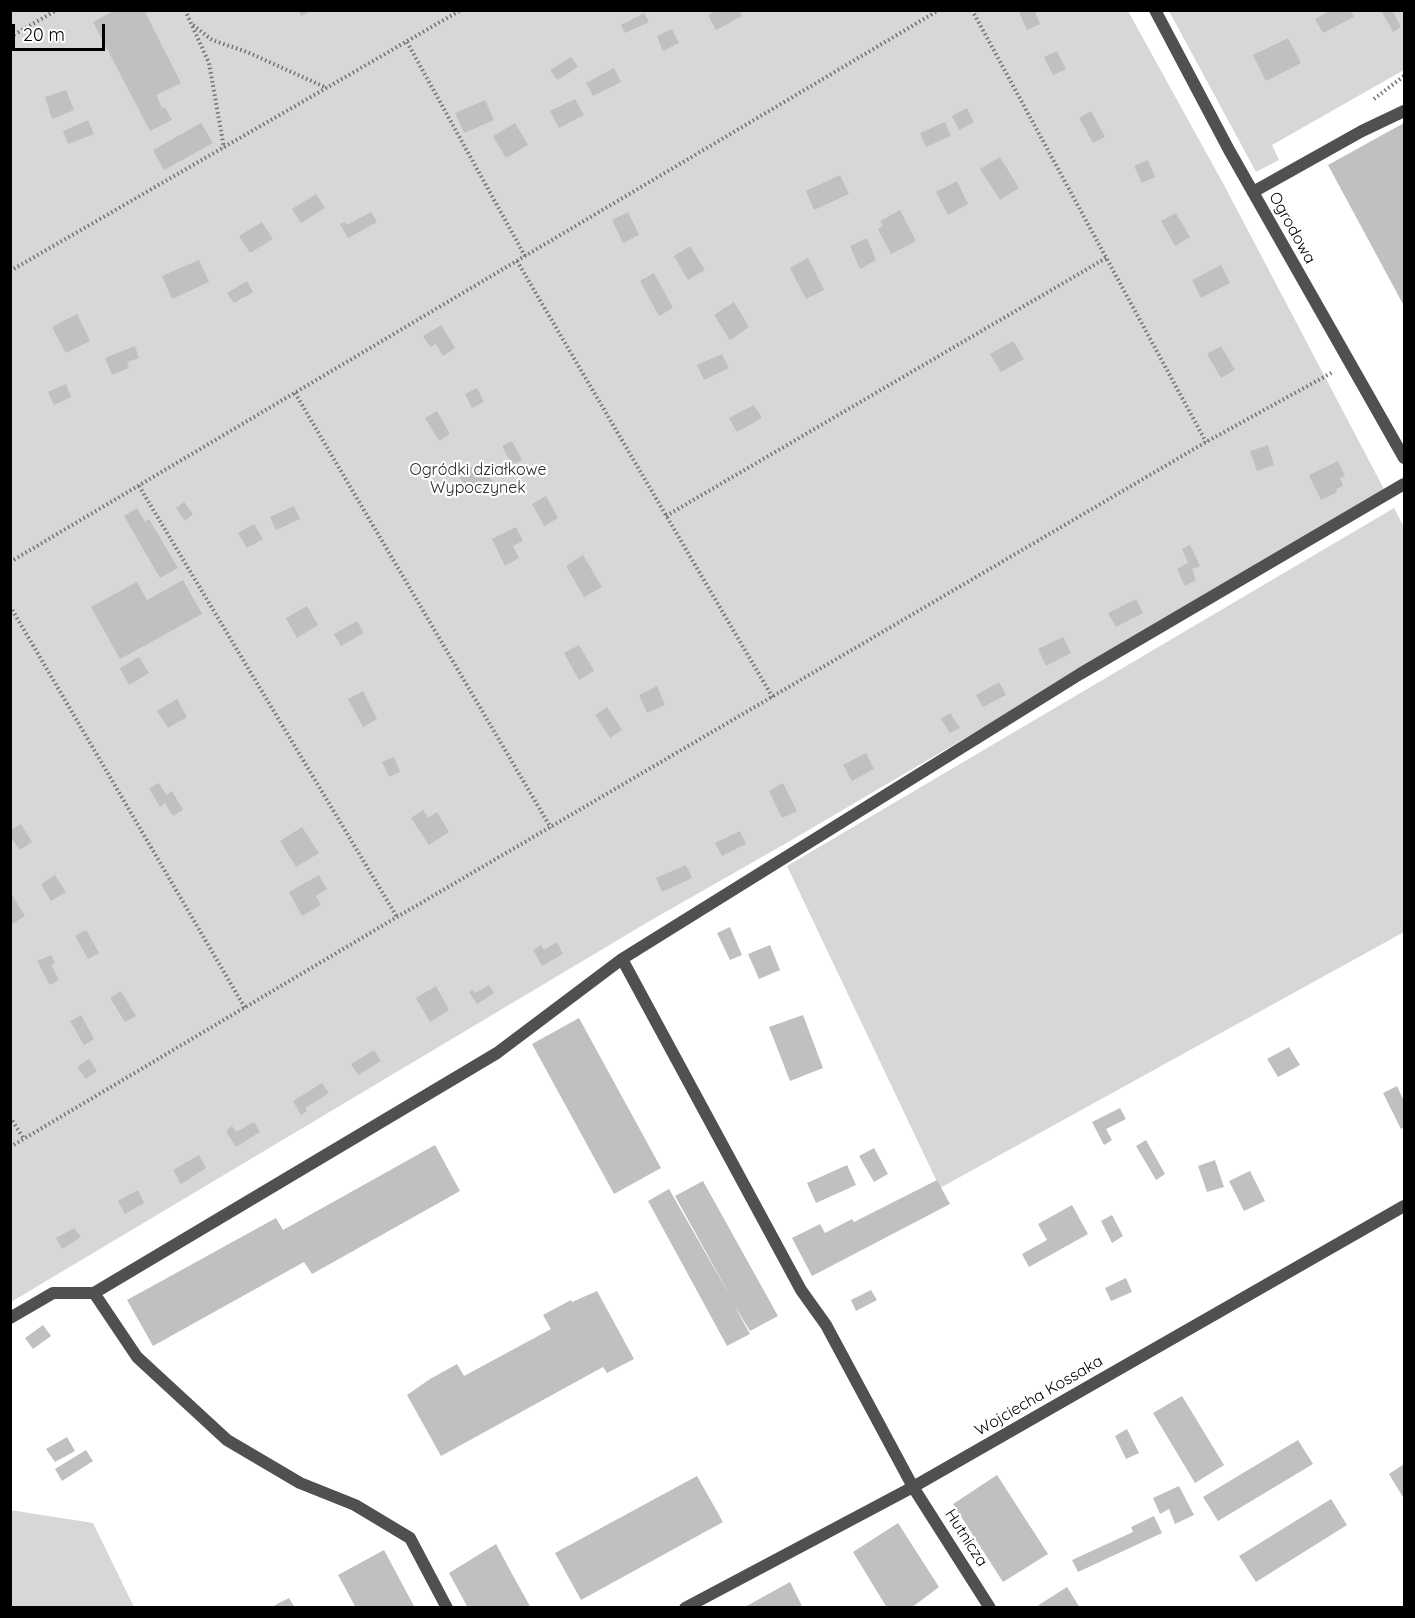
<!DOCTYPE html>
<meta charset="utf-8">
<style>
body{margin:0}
#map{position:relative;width:1415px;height:1618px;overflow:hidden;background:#fff;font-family:Quicksand,sans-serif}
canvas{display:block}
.frame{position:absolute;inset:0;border:12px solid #000;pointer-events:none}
.scale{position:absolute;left:12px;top:24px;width:93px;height:27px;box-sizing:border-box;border:3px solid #000;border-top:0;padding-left:8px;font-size:18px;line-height:21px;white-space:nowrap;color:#000;-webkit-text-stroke:4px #fff;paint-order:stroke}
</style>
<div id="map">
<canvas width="1415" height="1618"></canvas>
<div class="frame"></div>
<div class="scale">20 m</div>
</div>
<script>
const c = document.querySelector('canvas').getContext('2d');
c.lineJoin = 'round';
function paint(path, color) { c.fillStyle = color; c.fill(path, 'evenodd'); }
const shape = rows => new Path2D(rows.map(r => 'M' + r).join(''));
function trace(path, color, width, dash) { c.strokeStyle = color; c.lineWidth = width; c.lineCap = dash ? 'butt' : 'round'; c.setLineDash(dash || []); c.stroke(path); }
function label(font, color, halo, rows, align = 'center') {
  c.font = font + ' Quicksand,sans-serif'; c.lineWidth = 4.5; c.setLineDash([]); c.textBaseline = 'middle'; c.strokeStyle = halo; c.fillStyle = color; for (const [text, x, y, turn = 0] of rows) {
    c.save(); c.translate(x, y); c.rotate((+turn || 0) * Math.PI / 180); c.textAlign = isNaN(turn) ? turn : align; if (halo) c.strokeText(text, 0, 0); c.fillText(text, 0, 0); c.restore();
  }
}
const green = shape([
 [10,11,1128,11,1224,185,1385,491,790,841,648,922,11,1302],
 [1169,11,1404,11,1404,70,1272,145,1279,160,1256,172],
 [1394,508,1404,527,1404,932,940,1188,787,866],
 [10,1510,93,1523,134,1607,11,1607]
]);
const building = shape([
 [115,10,144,10,181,83,156,95,162,108,165,107,172,120,150,131,93,22],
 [299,10,313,10,301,16],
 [717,10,739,10,742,16,716,30,708,15],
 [1018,10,1034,10,1040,24,1027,30],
 [1331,10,1350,10,1354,17,1323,33,1315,19],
 [1381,10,1392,10,1401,27,1393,32],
 [644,13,649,22,625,33,621,25],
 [672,29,679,43,663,51,657,36],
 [1288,38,1301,63,1266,81,1253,55],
 [1057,51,1066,69,1053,75,1044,57],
 [571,57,578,67,557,80,550,70],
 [614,68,621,82,593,96,586,83],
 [66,90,74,110,52,119,45,97],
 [575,99,584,115,559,128,550,111],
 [485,100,494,120,464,133,455,113],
 [967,108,974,122,959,130,952,116],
 [1091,111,1105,137,1093,143,1079,118],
 [88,120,94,134,68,144,63,131],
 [945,122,951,136,926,147,920,133],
 [201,123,213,143,164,170,153,150],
 [515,123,528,145,506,158,493,136],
 [1404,123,1404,306,1328,165],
 [1000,157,1019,188,1000,200,980,169],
 [1148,160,1155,177,1142,183,1134,166],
 [840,175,849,194,814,210,806,191],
 [957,181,968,204,948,215,936,192],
 [316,194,325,208,301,223,292,209],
 [900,210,916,241,891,254,878,229,883,226,880,221],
 [371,212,377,222,348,238,340,224,345,222,347,225],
 [628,212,639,235,623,243,612,220],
 [1176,213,1190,237,1175,246,1161,221],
 [262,222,273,239,250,253,239,236],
 [867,238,876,260,860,269,850,246],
 [690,246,705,270,688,280,674,256],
 [808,258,824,290,806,299,790,268],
 [199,260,209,282,172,299,162,276],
 [1221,265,1230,283,1201,298,1192,280],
 [654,273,673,308,659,316,640,281],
 [247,281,253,292,234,303,227,293],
 [734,302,749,327,730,340,714,315],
 [77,314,90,341,66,353,52,327],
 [441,325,455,348,443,356,436,344,430,347,423,336],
 [1013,341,1024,359,1001,372,990,354],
 [135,346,139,358,127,362,129,368,112,375,105,358],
 [1221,346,1235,370,1221,378,1207,354],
 [722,354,729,368,704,380,697,365],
 [66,384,71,397,54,405,48,392],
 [477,388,484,402,472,408,465,394],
 [754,405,762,418,737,432,729,418],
 [437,411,450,434,439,441,425,418],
 [512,441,522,460,512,465,502,446],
 [1268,445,1274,465,1257,471,1250,451],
 [1338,461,1345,476,1340,478,1343,486,1336,489,1337,492,1321,500,1309,475],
 [480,462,493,482,471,495,458,475],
 [546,496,558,518,544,526,532,504],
 [184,502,193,514,185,521,176,508],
 [294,506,300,519,276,530,270,517],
 [137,508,145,522,149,519,178,568,160,578,124,516],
 [254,524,263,539,247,548,238,533],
 [516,527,523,541,513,546,519,558,505,566,492,539],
 [1190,545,1200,566,1192,569,1196,580,1185,586,1177,569,1188,563,1182,549],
 [583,555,602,587,584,597,566,566],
 [183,580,202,614,120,659,91,607,137,582,147,600],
 [1136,599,1143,613,1116,627,1108,613],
 [307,606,318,625,297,638,286,618],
 [357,621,364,633,341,646,334,634],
 [1063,637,1071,653,1046,666,1038,649],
 [579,645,594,671,579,680,564,653],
 [139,657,149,673,129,685,120,668],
 [999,682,1006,695,983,707,976,695],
 [657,686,665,705,647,713,639,695],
 [363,691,377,719,363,727,348,699],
 [177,699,187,717,168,728,157,711],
 [607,707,622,730,610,738,595,715],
 [950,713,960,728,950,733,941,719],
 [866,753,874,769,852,781,843,765],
 [394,757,400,772,389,777,382,762],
 [159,783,166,795,172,791,183,810,173,816,165,803,160,807,149,788],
 [783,783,797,811,782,818,769,791],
 [423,810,428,818,437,812,449,832,429,845,411,818],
 [21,824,32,842,20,850,10,836,10,830],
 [302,827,319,853,296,867,280,841],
 [740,831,746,844,722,856,715,843],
 [686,865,692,878,662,892,656,878],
 [55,875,66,892,51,901,41,884],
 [319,875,327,889,316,896,321,905,302,916,289,892],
 [12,895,25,916,12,924,10,921],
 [730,927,742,955,730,960,717,933],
 [86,930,99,953,88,959,75,936],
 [557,942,563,954,542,966,533,950,541,945,544,950],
 [770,945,780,970,759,979,748,954],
 [51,955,55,963,51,965,59,980,50,985,37,961],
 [489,985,494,993,477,1004,469,992,473,990,475,993],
 [436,986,449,1010,430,1022,416,998],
 [121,991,136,1016,125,1022,110,998],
 [81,1015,94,1039,84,1045,70,1021],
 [803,1015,823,1068,790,1081,769,1027],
 [579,1018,661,1168,614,1194,532,1044],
 [1289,1047,1300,1065,1278,1077,1267,1059],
 [374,1050,381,1061,358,1075,351,1064],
 [89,1059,97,1071,86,1079,77,1067],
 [322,1083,329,1093,305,1108,307,1111,301,1115,293,1101],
 [1397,1086,1404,1101,1404,1127,1401,1129,1383,1093],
 [1120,1108,1126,1119,1106,1129,1112,1140,1104,1145,1092,1122],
 [254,1122,260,1132,236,1147,226,1131,232,1126,236,1132],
 [1146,1140,1165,1174,1156,1180,1136,1146],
 [435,1145,460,1191,312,1274,304,1262,153,1346,127,1300,276,1218,283,1230],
 [874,1148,888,1174,874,1182,859,1156],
 [199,1155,206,1168,181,1184,173,1170],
 [1215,1160,1224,1187,1207,1192,1198,1166],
 [847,1165,856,1185,816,1203,807,1183],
 [1250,1171,1265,1201,1244,1211,1229,1181],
 [937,1180,950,1204,812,1276,792,1238,820,1224,825,1233,852,1219,854,1222],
 [703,1181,778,1316,750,1331,734,1305,750,1334,727,1346,648,1201,669,1189,733,1301,675,1196],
 [138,1190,144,1203,125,1214,118,1201],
 [1072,1205,1088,1234,1029,1267,1022,1254,1047,1240,1038,1224],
 [1112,1215,1123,1236,1112,1243,1101,1221],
 [74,1228,81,1237,62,1249,56,1238],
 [1126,1278,1132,1292,1111,1301,1105,1288],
 [871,1290,877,1300,856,1311,851,1300],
 [597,1291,634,1359,607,1373,603,1367,441,1456,407,1395,430,1379,457,1364,464,1376,551,1329,543,1315,571,1300,572,1302],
 [43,1325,51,1336,33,1349,25,1338],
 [1182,1396,1224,1465,1195,1483,1153,1413],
 [1127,1429,1139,1453,1126,1459,1115,1436],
 [67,1437,75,1451,55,1462,46,1449],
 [1298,1440,1313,1464,1218,1521,1203,1497],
 [86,1450,93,1461,62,1481,55,1469],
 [1404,1464,1404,1499,1389,1474],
 [997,1475,1048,1554,1003,1582,953,1504],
 [697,1476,723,1522,581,1600,555,1553],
 [1179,1486,1194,1515,1175,1524,1169,1509,1160,1514,1153,1498],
 [1331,1499,1347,1525,1256,1582,1239,1556],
 [1154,1516,1162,1533,1078,1572,1072,1560,1133,1532,1131,1527],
 [898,1523,939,1587,911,1608,887,1608,853,1552],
 [496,1544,511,1572,531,1608,468,1608,449,1573],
 [384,1550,415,1608,356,1608,338,1575],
 [790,1582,803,1608,743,1608],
 [1067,1587,1080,1608,1034,1608],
 [289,1598,295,1608,276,1608,275,1605]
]);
const path = shape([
 [185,10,209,63,224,148],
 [972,10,1206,442],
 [193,25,212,40,247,52,327,88],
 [10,37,57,10],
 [407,42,525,256],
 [1374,99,1404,76],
 [517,261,773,698],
 [10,271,461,10],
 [295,393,551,828],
 [139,486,397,917],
 [666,516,1106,258],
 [10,562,939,10],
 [10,606,245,1008],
 [10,1117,24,1139],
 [10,1147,397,917,1206,442,1333,372]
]);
const lane = shape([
 [1253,192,1362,131,1404,111],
 [622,959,1080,674,1404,484],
 [94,1293,137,1357,227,1440,300,1483,355,1505,410,1538,447,1608],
 [10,1318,53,1293,94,1293,497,1053,622,959,801,1290,826,1325,913,1487]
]);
const street = shape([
 [1155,10,1229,150,1404,458],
 [913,1487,990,1608],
 [685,1608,913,1487,1404,1206]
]);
const streetNames = [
 ["Ogrodowa",1292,228,61],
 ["Wojciecha Kossaka",1039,1396,-30],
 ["Hutnicza",966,1538,57]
];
const parkNames = [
 ["Ogródki działkowe",478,470],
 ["Wypoczynek",478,488]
];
paint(green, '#d7d7d7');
paint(building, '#c0c0c0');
trace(path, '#727272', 4, [1.5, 3]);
trace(lane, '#505050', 12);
trace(street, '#505050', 12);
label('16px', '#000', '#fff', streetNames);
label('16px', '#2e2e2e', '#fff', parkNames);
</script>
